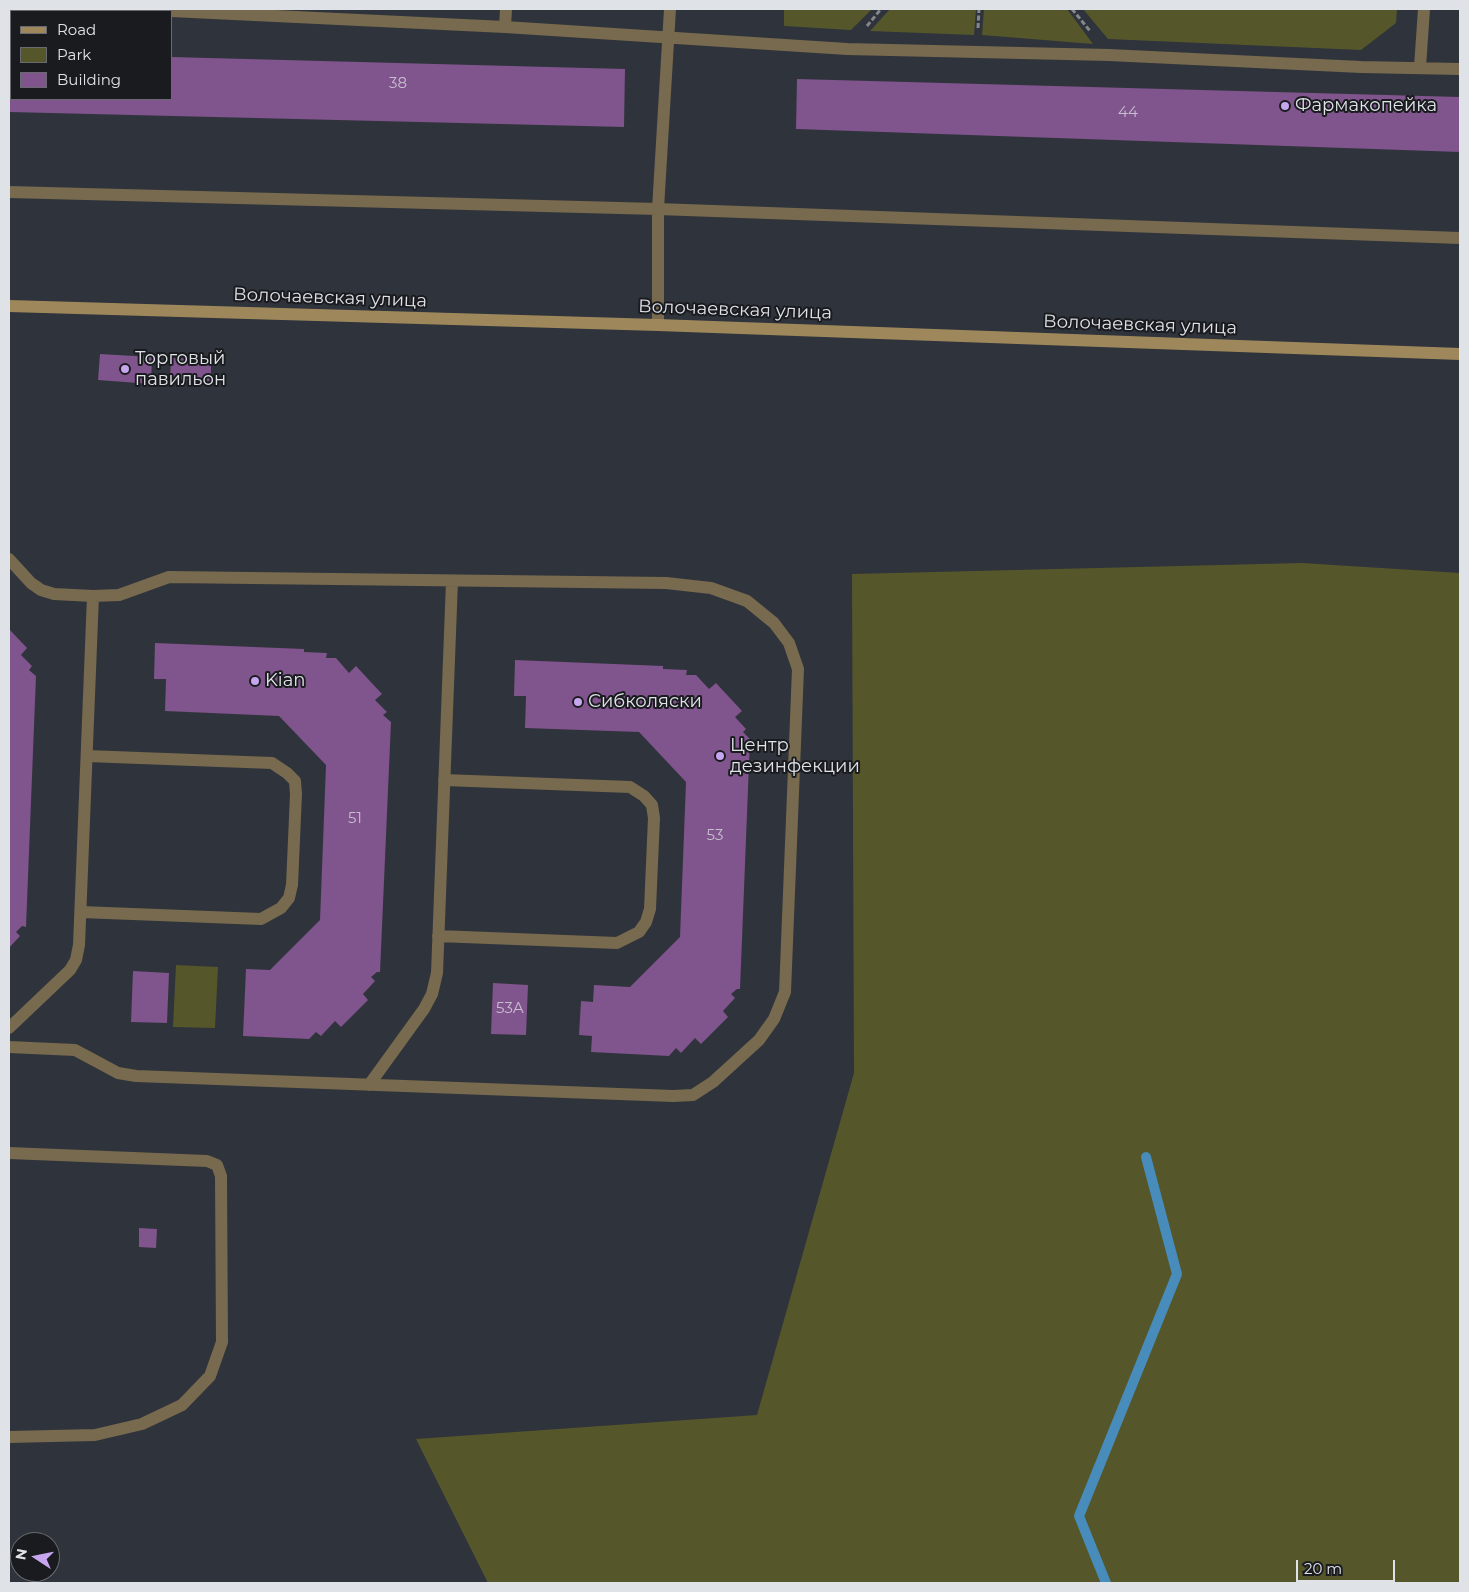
<!DOCTYPE html>
<meta charset="utf-8">
<style>
body{margin:0}
#map{position:relative;width:1469px;height:1592px;overflow:hidden;background:#2f333b;font-family:Montserrat,sans-serif}
canvas{display:block}
.frame{position:absolute;inset:0;border:10px solid #dfe2e7;pointer-events:none}
.legend{position:absolute;left:10px;top:10px;width:162px;height:90px;box-sizing:border-box;background:#191b1f;border:1px solid #686b6f;margin:0;padding:6px 9px;list-style:none;font-size:15px;color:#dfe2e7}
.legend li{display:flex;align-items:center;gap:10px;height:25px}
.legend b{width:25px;border:1px solid #686b6f}
.north{position:absolute;left:10px;top:1532px;width:50px;height:50px;box-sizing:border-box;background:#191b1f;border:1px solid #686b6f;border-radius:50%;rotate:281deg;font-size:14px;font-weight:700;line-height:20px;text-align:center;color:#dfe2e7}
.north::after{content:'';display:block;margin:auto;width:18px;height:22px;background:#c7a6ef;clip-path:polygon(50% 0,100% 100%,50% 72%,0 100%)}
.scale{position:absolute;left:1296px;top:1560px;width:99px;height:22px;box-sizing:border-box;border:2px solid #dfe2e7;border-top:0;padding-left:6px;font-size:15px;line-height:18px;white-space:nowrap;color:#dfe2e7;-webkit-text-stroke:4px #191b1f;paint-order:stroke}
</style>
<div id="map">
<canvas width="1469" height="1592"></canvas>
<div class="frame"></div>
<ul class="legend">
<li><b style="height:6px;background:#9e885b"></b>Road</li>
<li><b style="height:14px;background:#55572b"></b>Park</li>
<li><b style="height:14px;background:#80548c"></b>Building</li>
</ul>
<div class="north">N</div>
<div class="scale">20 m</div>
</div>
<script>
const c = document.querySelector('canvas').getContext('2d');
c.lineJoin = 'round';
function paint(path, color) { c.fillStyle = color; c.fill(path, 'evenodd'); }
const shape = rows => new Path2D(rows.map(r => 'M' + r).join(''));
function trace(path, color, width, dash) { c.strokeStyle = color; c.lineWidth = width; c.lineCap = dash ? 'butt' : 'round'; c.setLineDash(dash || []); c.stroke(path); }
function label(font, color, halo, rows, align = 'center') {
  c.font = font + ' Montserrat,sans-serif'; c.lineWidth = 4; c.setLineDash([]); c.textBaseline = 'middle'; c.strokeStyle = halo; c.fillStyle = color; for (const [text, x, y, turn = 0] of rows) {
    c.save(); c.translate(x, y); c.rotate((+turn || 0) * Math.PI / 180); c.textAlign = isNaN(turn) ? turn : align; if (halo) c.strokeText(text, 0, 0); c.fillText(text, 0, 0); c.restore();
  }
}
const green = shape([
 [784,9,872,9,851,30,784,26],
 [890,9,976,9,974,35,870,31],
 [984,9,1067,9,1093,44,982,35],
 [1083,9,1397,9,1396,23,1361,50,1108,39],
 [1302,563,1460,573,1460,1583,488,1583,416,1439,757,1415,854,1073,852,574],
 [176,965,218,967,215,1028,173,1027]
]);
const stream = shape([
 [1106,1583,1079,1516,1177,1274,1146,1157]
]);
const building = shape([
 [9,53,11,53,11,99,171,99,171,57,625,69,624,127,9,112],
 [797,79,1460,97,1460,152,796,129],
 [100,354,152,357,151,384,98,380],
 [171,358,211,359,211,381,170,380],
 [9,629,27,648,21,655,32,666,29,670,36,676,26,927,22,926,16,932,20,936,9,948],
 [155,643,304,649,304,652,327,653,326,658,336,658,349,673,356,666,382,694,375,700,387,712,383,715,391,722,380,972,377,972,371,977,375,981,363,994,368,1000,341,1027,335,1021,321,1036,316,1032,309,1039,243,1036,246,969,270,970,320,920,326,765,279,716,165,711,166,679,154,679],
 [515,660,663,666,663,669,687,670,686,675,696,675,709,689,716,683,742,711,735,717,746,729,743,732,750,739,740,989,737,989,731,994,735,998,723,1011,728,1017,701,1044,695,1038,681,1053,676,1048,669,1056,591,1052,592,1036,579,1035,581,1001,593,1002,594,985,630,987,680,937,686,782,639,732,525,728,526,696,514,696],
 [133,971,169,973,167,1023,131,1022],
 [493,983,528,985,526,1035,491,1034],
 [139,1228,157,1229,156,1248,139,1247]
]);
const path = shape([
 [1072,9,1090,31],
 [867,26,881,9],
 [978,28,979,9]
]);
const lane = shape([
 [113,9,169,11],
 [171,11,505,27,847,49,1109,55,1361,67,1460,69],
 [505,27,506,9],
 [1420,67,1424,9],
 [9,192,658,209,1460,238],
 [658,325,658,209,670,9],
 [9,559,31,583,41,590,54,594,93,596,79,945,76,960,70,970,9,1028],
 [81,912,261,919,281,908,289,898,292,885,296,794,295,781,287,773,272,763,87,756],
 [438,936,617,943,639,932,646,922,650,909,654,818,652,805,644,796,630,787,444,780],
 [9,1047,75,1050,118,1073,136,1076,673,1096,693,1095,713,1082,759,1040,774,1019,785,992,798,669,789,643,774,623,747,601,711,588,666,583,169,577,119,595,93,596],
 [369,1085,424,1009,432,994,437,973,452,581],
 [9,1153,207,1161,217,1165,221,1176,222,1342,210,1376,182,1405,142,1424,95,1435,9,1437]
]);
const secondary = shape([
 [9,306,658,325,1460,354]
]);
const markers = [
 [1285,106,5,"#c7a6ef"],
 [125,369,5,"#c7a6ef"],
 [255,681,5,"#c7a6ef"],
 [578,702,5,"#c7a6ef"],
 [720,756,5,"#c7a6ef"]
];
const numberNames = [
 ["38",398,84],
 ["44",1128,113],
 ["51",355,819],
 ["53",715,836],
 ["53А",510,1009]
];
const poiNames = [
 ["Фармакопейка",1295,106],
 ["Торговый",135,359],
 ["павильон",135,380],
 ["Kian",265,681],
 ["Сибколяски",588,702],
 ["Центр",730,746],
 ["дезинфекции",730,767]
];
const streetNames = [
 ["Волочаевская улица",330,298,2],
 ["Волочаевская улица",735,310,2],
 ["Волочаевская улица",1140,325,2]
];
paint(green, '#55572b');
trace(stream, '#478cbb', 10);
paint(building, '#80548c');
trace(path, '#84888e', 3, [5, 2.5]);
trace(lane, '#776a4e', 12);
trace(secondary, '#9e885b', 12);
for (const [x, y, r, color] of markers) { const dot = new Path2D(); dot.arc(x, y, r, 0, 2 * Math.PI); c.fillStyle = color; c.fill(dot); trace(dot, '#191b1f', 2); }
label('15px', '#c7bed0', null, numberNames);
label('18px', '#dfe2e7', '#191b1f', poiNames, 'left');
label('18px', '#dfe2e7', '#191b1f', streetNames);
</script>
